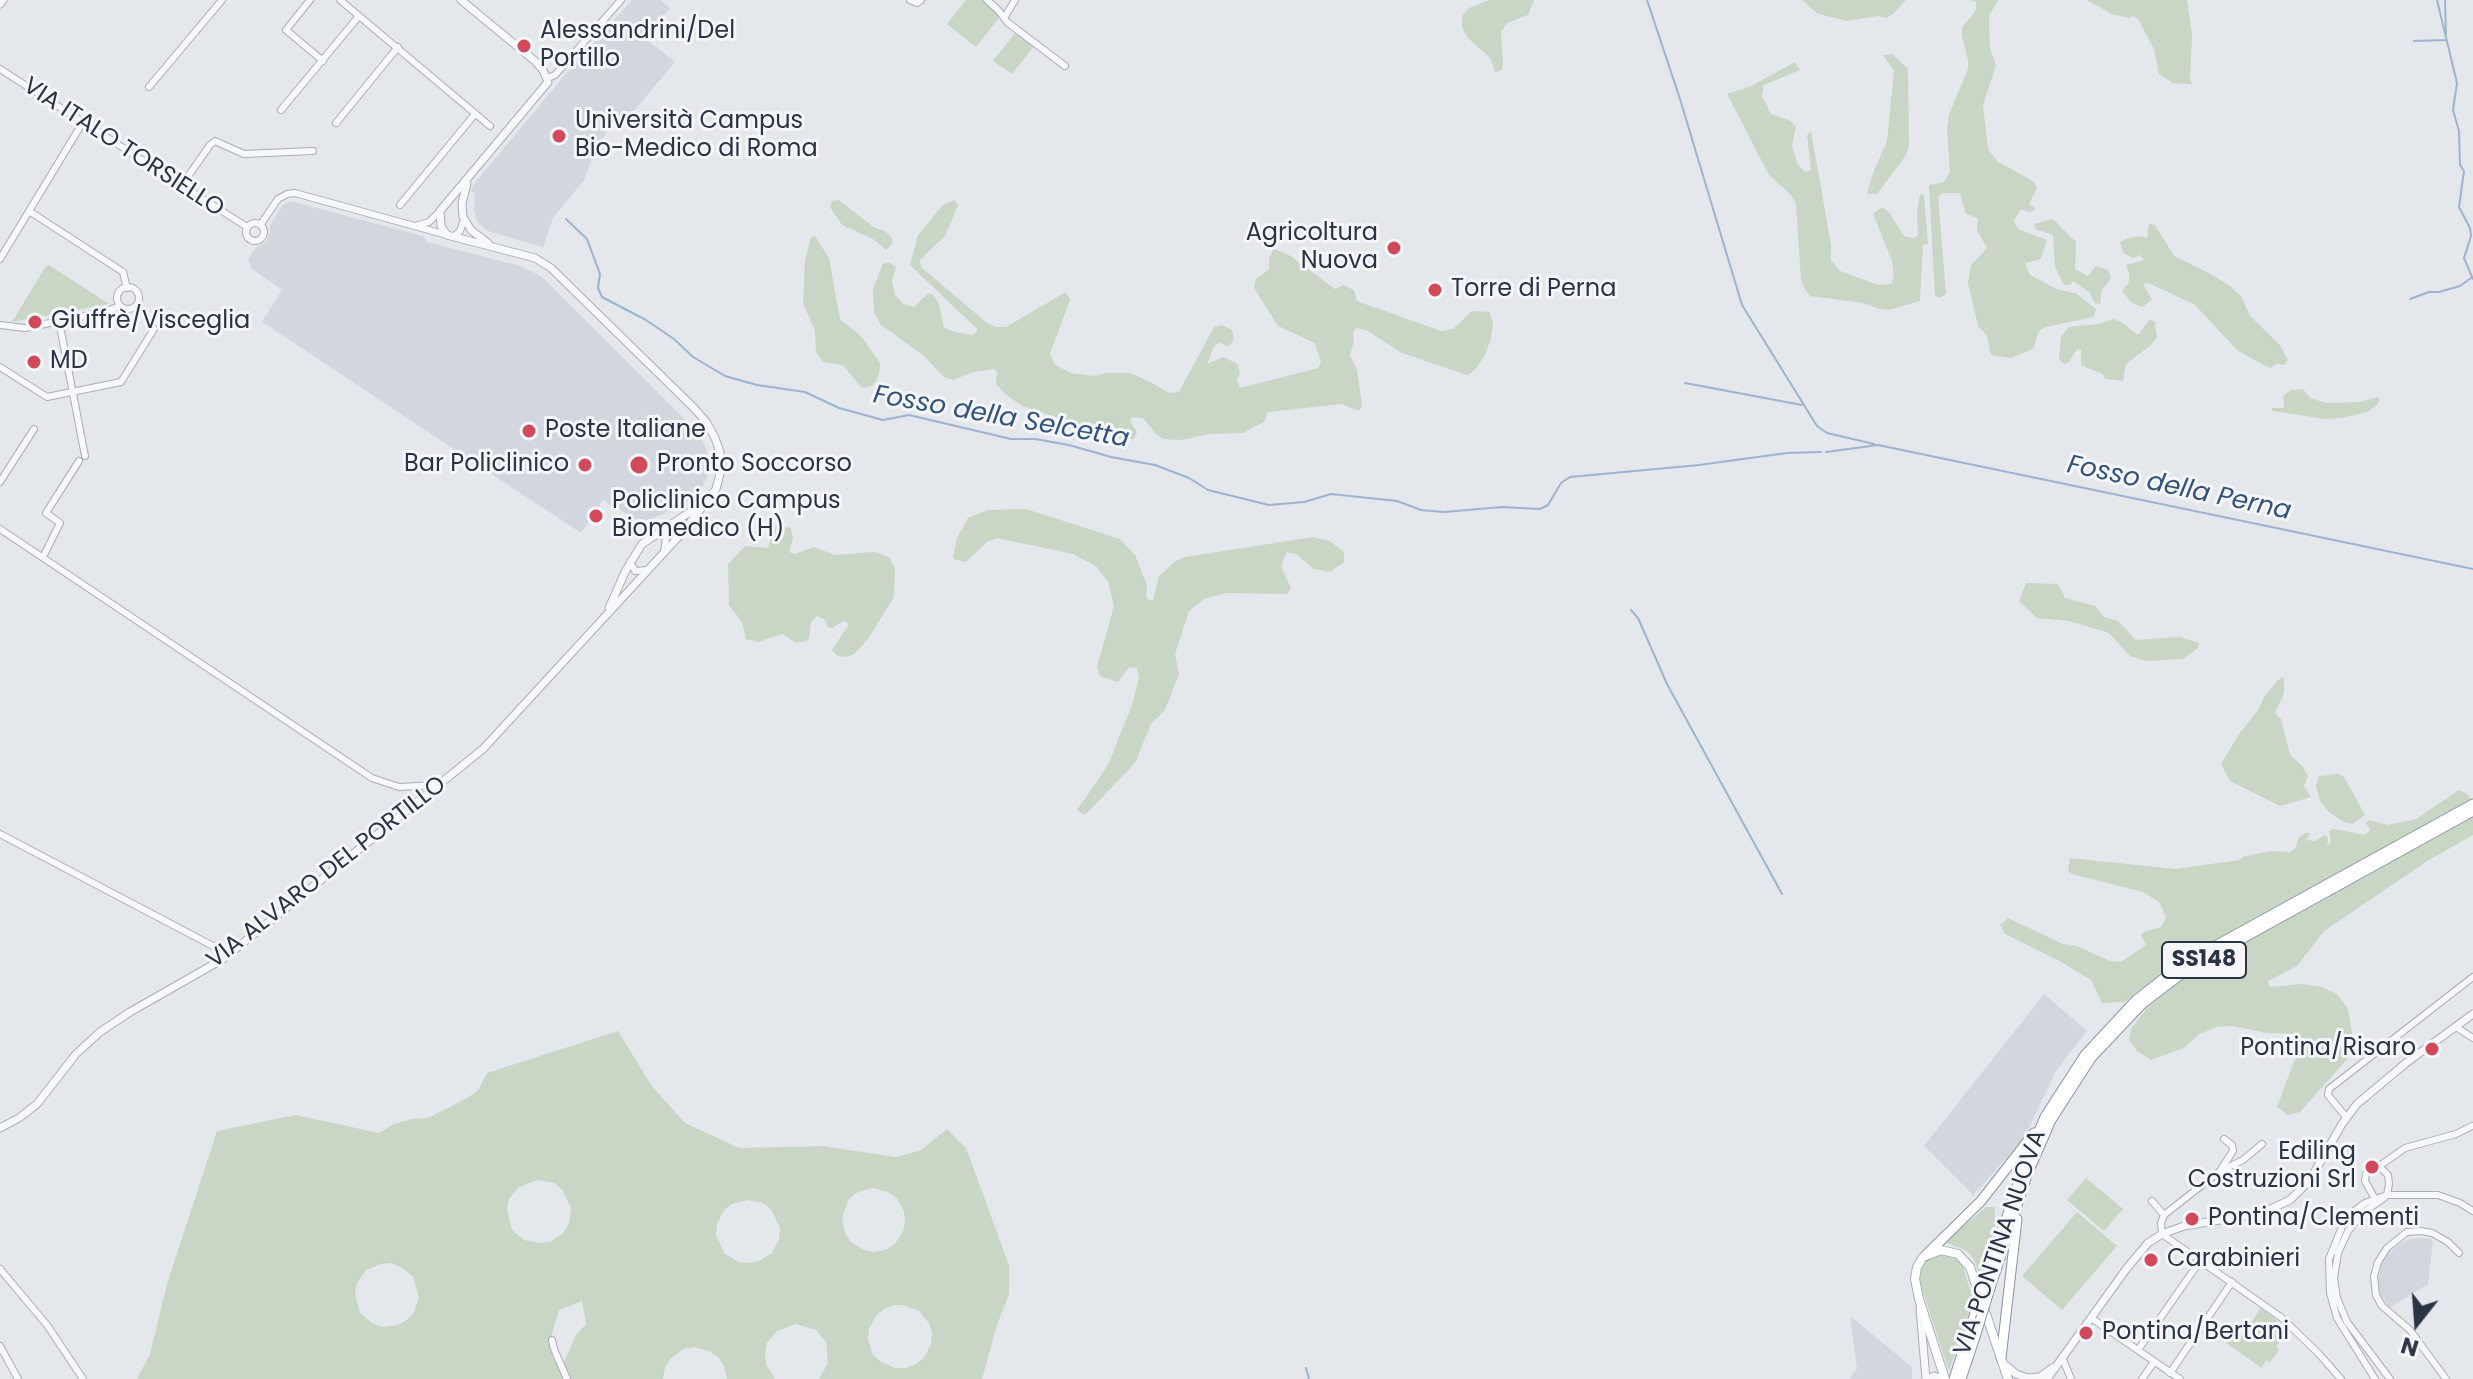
<!DOCTYPE html>
<meta charset="utf-8">
<style>
body{margin:0}
#map{position:relative;width:2473px;height:1379px;overflow:hidden;background:#e4e7ec;font-family:Poppins,sans-serif}
canvas{display:block}
.north{position:absolute;left:2377px;top:1283px;width:80px;height:80px;-webkit-text-stroke:6px #f4f6f9;paint-order:stroke;rotate:197deg;font-size:22px;font-weight:700;line-height:32px;text-align:center;color:#2b3445}
.north::after{content:'';display:block;margin:auto;width:28px;height:36px;background:#2b3445;clip-path:polygon(50% 0,100% 100%,50% 72%,0 100%)}
</style>
<div id="map">
<canvas width="2473" height="1379"></canvas>
<div class="north">N</div>
</div>
<script>
const c = document.querySelector('canvas').getContext('2d');
c.lineJoin = 'round';
function paint(path, color) { c.fillStyle = color; c.fill(path, 'evenodd'); }
const shape = rows => new Path2D(rows.map(r => 'M' + r).join(''));
function trace(path, color, width, dash) { c.strokeStyle = color; c.lineWidth = width; c.lineCap = dash ? 'butt' : 'round'; c.setLineDash(dash || []); c.stroke(path); }
function label(font, color, halo, rows, align = 'center') {
  c.font = font + ' Poppins,sans-serif'; c.lineWidth = 6; c.setLineDash([]); c.textBaseline = 'middle'; c.strokeStyle = halo; c.fillStyle = color; for (const [text, x, y, turn = 0] of rows) {
    c.save(); c.translate(x, y); c.rotate((+turn || 0) * Math.PI / 180); c.textAlign = isNaN(turn) ? turn : align; if (halo) c.strokeText(text, 0, 0); c.fillText(text, 0, 0); c.restore();
  }
}
const built = shape([
 [632,0,660,0,670,8,645,38,675,62,628,118,614,119,594,153,584,180,553,218,543,247,488,231,478,222,474,211,475,193,471,192,474,184,570,69],
 [290,201,423,236,427,242,520,266,541,276,699,433,705,446,709,459,707,478,701,489,696,496,682,506,648,520,639,521,603,500,581,533,262,322,282,290,251,268,248,259,256,248,266,242,270,232,270,226,282,206],
 [2044,994,2087,1031,2056,1071,2023,1140,1973,1195,1924,1146],
 [2425,1238,2433,1240,2428,1284,2389,1308,2379,1291,2378,1282,2381,1265,2386,1256,2401,1243,2409,1239],
 [1850,1316,1912,1367,1912,1379,1849,1379,1857,1369]
]);
const green = shape([
 [966,0,982,0,998,14,998,19,976,47,947,24],
 [1489,0,1534,0,1528,15,1507,23,1501,32,1503,65,1501,71,1495,72,1490,58,1468,38,1462,27,1462,16,1469,8],
 [1802,0,1906,0,1892,15,1886,18,1878,16,1847,21,1818,14],
 [1970,0,1998,0,1989,16,1990,48,1996,66,1983,105,1988,149,1998,162,2033,181,2037,188,2029,204,2036,209,2029,212,2021,209,2014,221,2018,229,2047,240,2041,259,2025,263,2030,275,2057,289,2077,294,2096,309,2094,317,2046,327,2039,331,2033,349,2011,358,1991,355,1987,336,1978,326,1968,283,1971,265,1987,248,1977,230,1978,218,1966,214,1960,193,1942,193,1938,197,1946,294,1939,298,1935,295,1929,185,1944,182,1950,172,1947,129,1949,114,1968,69,1968,60,1962,36,1962,28,1976,10,1976,2],
 [2086,0,2187,0,2192,34,2190,79,2192,84,2173,83,2159,74,2154,49,2138,19,2133,16,2129,18,2112,14],
 [1016,32,1034,46,1012,74,993,61],
 [1892,54,1908,69,1909,147,1904,158,1877,194,1867,194,1873,173,1887,141,1894,71,1883,55],
 [1795,62,1800,70,1764,85,1762,96,1771,114,1791,121,1796,127,1792,146,1798,165,1806,172,1811,170,1807,135,1811,131,1831,245,1831,260,1840,271,1878,285,1891,284,1894,277,1892,261,1873,214,1882,207,1888,211,1904,236,1912,238,1918,236,1917,212,1920,194,1924,195,1928,244,1923,245,1920,301,1888,310,1880,309,1863,303,1810,296,1805,290,1801,280,1796,204,1791,195,1769,175,1727,94,1751,86],
 [839,200,875,228,885,231,892,238,892,244,886,250,873,239,842,225,830,207,832,201],
 [955,200,958,205,945,236,920,260,921,267,987,323,996,327,1006,327,1066,292,1070,300,1050,354,1055,365,1071,373,1094,376,1106,373,1130,373,1154,384,1169,393,1179,392,1214,327,1222,325,1232,330,1234,339,1230,345,1225,346,1220,342,1214,346,1207,364,1223,357,1238,364,1240,374,1237,379,1240,388,1318,368,1321,362,1315,343,1278,326,1254,288,1256,279,1269,269,1269,258,1274,249,1289,255,1335,289,1343,285,1354,290,1357,301,1441,331,1453,329,1472,311,1489,312,1493,322,1491,339,1484,357,1473,372,1467,375,1402,353,1366,330,1356,328,1353,332,1354,341,1350,355,1357,370,1362,406,1359,411,1342,404,1268,412,1264,422,1243,433,1209,434,1181,440,1164,439,1157,435,1143,418,1132,417,1130,421,1137,432,1134,439,1122,439,1022,406,1003,392,996,384,997,372,994,369,973,372,953,380,944,377,924,356,880,324,874,312,873,289,883,264,888,262,896,267,892,281,895,295,903,304,914,307,928,293,933,295,939,304,944,328,955,332,972,335,977,332,977,329,910,265,918,235,943,205],
 [2053,219,2076,242,2075,269,2088,276,2096,266,2108,270,2111,278,2102,290,2100,304,2095,303,2089,292,2073,281,2070,285,2064,285,2055,267,2053,235,2035,229,2034,224],
 [2149,224,2155,225,2174,256,2209,273,2230,286,2241,296,2250,316,2280,345,2288,360,2284,365,2277,364,2270,368,2238,351,2195,305,2149,283,2143,284,2152,300,2142,307,2132,303,2122,291,2129,282,2129,274,2126,265,2144,260,2140,255,2133,258,2123,253,2120,242,2129,238,2141,236,2147,238],
 [815,236,829,258,840,319,862,337,880,363,879,374,874,385,862,388,843,365,823,362,816,352,815,330,803,304,805,260,811,238],
 [49,265,109,304,12,322,46,266],
 [2113,319,2122,322,2138,335,2150,319,2155,322,2157,337,2151,345,2126,364,2123,381,2106,379,2102,374,2081,365,2081,350,2077,349,2068,363,2063,364,2059,358,2061,337,2069,327,2099,324],
 [2303,389,2310,398,2326,403,2359,402,2378,397,2380,400,2377,405,2367,412,2342,418,2325,419,2273,411,2271,408,2284,408,2283,396,2291,390],
 [1026,509,1120,539,1135,555,1147,585,1146,596,1148,600,1153,600,1159,576,1176,561,1185,557,1313,537,1330,541,1344,552,1344,562,1330,572,1314,569,1296,554,1287,552,1281,566,1291,588,1287,594,1225,593,1204,599,1189,611,1175,654,1179,674,1165,710,1151,724,1135,763,1085,815,1077,810,1108,765,1132,705,1139,678,1137,668,1129,667,1118,682,1100,676,1097,667,1114,606,1108,582,1096,566,1073,554,997,538,987,542,966,562,953,559,957,538,968,518,988,510],
 [775,526,791,528,793,539,789,552,795,554,814,547,835,555,875,552,889,557,895,568,894,597,868,639,853,655,843,657,836,655,832,650,848,626,847,622,844,621,832,628,828,627,825,620,817,616,811,622,809,638,807,641,796,643,782,634,758,642,746,639,742,622,729,605,728,564,745,546,768,548],
 [2026,583,2058,584,2065,598,2095,606,2104,617,2118,621,2136,640,2180,637,2199,643,2198,648,2183,659,2146,661,2130,656,2109,633,2069,621,2037,618,2019,601],
 [2284,677,2284,693,2275,713,2281,719,2290,755,2302,766,2308,776,2304,786,2311,797,2280,806,2230,781,2221,764,2239,734,2258,710,2264,697,2278,680],
 [2338,774,2344,777,2365,815,2353,824,2344,822,2329,812,2320,801,2316,786,2319,776],
 [2459,790,2467,794,2472,800,2184,957,2124,1002,2102,1003,2091,980,2061,962,2005,934,2000,925,2008,918,2063,944,2076,946,2110,961,2121,962,2146,945,2141,935,2144,932,2161,927,2166,917,2159,902,2143,892,2072,874,2068,871,2070,858,2175,869,2240,860,2242,857,2271,851,2289,852,2295,849,2299,837,2305,833,2310,833,2307,840,2315,841,2325,835,2328,838,2327,847,2331,842,2329,831,2334,829,2365,835,2370,830,2366,823,2369,820,2388,825,2416,819],
 [2473,814,2473,835,2429,860,2324,931,2297,966,2268,981,2270,987,2301,984,2322,987,2337,994,2348,1009,2353,1039,2349,1057,2300,1112,2288,1115,2277,1107,2293,1064,2304,1045,2297,1034,2267,1033,2233,1026,2216,1027,2198,1035,2184,1048,2151,1060,2137,1051,2129,1039,2131,1029,2147,1008,2185,975],
 [618,1031,651,1085,685,1123,739,1148,822,1146,896,1157,921,1150,947,1129,966,1148,1009,1265,1009,1294,997,1325,982,1379,819,1379,828,1363,826,1342,816,1330,796,1324,777,1331,767,1343,765,1354,766,1364,775,1379,727,1379,724,1366,718,1357,709,1351,694,1347,684,1349,671,1358,665,1367,663,1379,137,1379,150,1354,167,1284,217,1131,296,1115,379,1133,394,1124,412,1119,428,1118,469,1097,479,1089,487,1073],
 [538,1180,554,1183,562,1189,571,1208,569,1224,563,1233,550,1242,540,1243,524,1240,512,1230,507,1210,509,1199,519,1187],
 [873,1188,888,1192,897,1198,904,1212,905,1222,903,1232,894,1245,885,1250,874,1252,864,1250,851,1242,845,1233,842,1218,849,1199,858,1192],
 [748,1200,763,1203,771,1209,780,1228,779,1239,772,1253,759,1261,749,1263,739,1262,725,1254,716,1235,717,1224,724,1210,732,1204],
 [391,1263,401,1267,413,1277,419,1297,414,1312,407,1320,398,1325,382,1327,372,1323,360,1313,355,1293,357,1283,366,1270,381,1264],
 [582,1301,586,1324,576,1335,564,1362,551,1337,559,1310],
 [894,1305,904,1305,919,1311,929,1323,932,1333,931,1344,924,1358,916,1364,906,1368,895,1368,881,1362,873,1355,868,1340,869,1329,876,1316,884,1309],
 [2086,1178,2123,1209,2104,1231,2067,1200],
 [1986,1207,1995,1207,1995,1228,1980,1276,1974,1260,1967,1251,1945,1242],
 [2077,1212,2117,1246,2062,1310,2022,1276],
 [1940,1252,1959,1260,1963,1266,1973,1300,1949,1371,1919,1280,1921,1265,1929,1257],
 [2261,1308,2290,1331,2276,1346,2279,1350,2270,1362,2266,1360,2262,1368,2226,1343,2234,1332,2242,1336]
]);
const stream = shape([
 [1647,0,1680,99,1742,305,1817,426,1827,433,1874,444],
 [2437,0,2457,83,2453,110,2459,131,2460,165,2464,171,2459,207,2470,228,2471,236,2464,258,2473,279],
 [2445,0,2446,35],
 [2414,41,2446,40],
 [566,219,587,239,600,274,598,288,602,297,646,320,674,339,693,357,725,376,757,385,805,392,839,408,883,420,909,415,1011,439,1035,439,1069,445,1111,457,1155,465,1189,478,1208,490,1269,505,1304,502,1331,494,1397,501,1421,510,1444,512,1502,507,1540,509,1548,505,1561,483,1570,477,1699,465,1787,453,1821,452],
 [2410,299,2429,292,2439,292,2460,286,2471,278],
 [1685,383,1802,405],
 [1826,452,1878,445,2473,569],
 [1631,610,1638,618,1667,684,1782,894],
 [1306,1368,1309,1379]
]);
const minor = shape([
 [310,0,286,30,323,61],
 [340,0,490,126],
 [910,0,917,3,921,0],
 [987,0,998,10,1007,22,1065,66],
 [1004,18,1015,0],
 [0,69,247,227],
 [547,78,555,75,621,0],
 [149,87,222,0],
 [281,110,359,16],
 [336,123,398,47],
 [182,185,210,145,215,141,244,154,313,151],
 [400,205,475,114],
 [29,211,123,272,127,288],
 '246 232a9 9 0 1 1 18 0a9 9 0 1 1-18 0Z',
 [261,224,278,199,287,194,295,193,447,235],
 [418,225,429,222,440,211],
 [453,237,460,231,464,220],
 [0,259,83,122],
 '117 298a11 11 0 1 1 22 0a11 11 0 1 1-22 0Z',
 [59,321,85,456],
 [0,325,25,328,104,312,120,306],
 [0,367,47,397,121,382,154,329],
 [0,482,34,429],
 [0,529,372,778,399,787,437,785],
 [659,533,663,534,666,538,664,552],
 [43,557,60,523,46,513,79,461],
 [630,562,635,571,647,570],
 [0,834,213,946,227,956],
 [2456,1027,2473,1038],
 [2346,1117,2328,1095,2329,1089,2473,977],
 [2378,1167,2405,1148,2456,1134,2472,1126],
 [2222,1168,2233,1151,2232,1145,2224,1139],
 [2220,1171,2243,1160,2262,1144],
 [2268,1182,2237,1173,2220,1171,2164,1215,2161,1223,2162,1234,2282,1318,2319,1354,2341,1379],
 [2384,1198,2365,1211,2348,1231,2338,1253,2334,1278,2337,1298,2347,1322,2390,1379],
 [2375,1199,2365,1181,2366,1174,2373,1168,2382,1169,2388,1175,2389,1184,2387,1195],
 [2152,1201,2164,1215],
 [0,1269,47,1325,83,1379],
 [2091,1318,2180,1379],
 [552,1340,554,1349,567,1379],
 [0,1346,18,1379],
 [2138,1350,2200,1261],
 [2062,1357,2071,1379],
 [2170,1373,2232,1282],
 [2142,1379,2154,1362],
 [2375,1379,2337,1318,2330,1293,2329,1259,2342,1227,2352,1213,2365,1203,2387,1195,2438,1195,2460,1203,2473,1211],
 [2446,1379,2410,1330,2382,1306,2376,1295,2374,1276,2378,1262,2387,1248,2407,1232,2421,1231,2432,1233,2448,1242,2459,1253]
]);
const tertiary = shape([
 [0,4,3,0],
 [467,184,462,203,463,217,471,230,488,243],
 [609,608,626,570,642,544,705,502],
 [0,1128,19,1118,37,1104,76,1054,100,1032,130,1012,223,959,483,749,682,533,716,489,721,470,720,452,715,438,707,423,694,408,551,268,535,258,447,235,441,226,440,211,548,82,543,70,535,61,461,0],
 [1920,1309,1926,1379],
 [2004,1364,2016,1374,2028,1378,2040,1377,2052,1368],
 [1929,1379,1934,1376,1943,1379],
 [2047,1379,2127,1268,2148,1243,2162,1234,2184,1226,2262,1213,2290,1200,2310,1180,2342,1124,2357,1104,2406,1063,2473,1014]
]);
const secondary = shape([
 [1945,1379,1919,1299,1915,1279,1917,1267,1923,1257,1941,1250,1958,1254,1970,1267,2008,1379]
]);
const trunk = shape([
 [1926,1255,1981,1201,2034,1133],
 [1986,1279,2024,1166,2045,1117,2085,1055,2136,1000,2172,972,2217,945,2473,804],
 [1990,1288,2027,1175,2051,1120,2091,1058,2142,1004,2180,975,2234,943,2473,811],
 [2001,1358,2017,1219],
 [1954,1379,1976,1310],
 [1961,1379,1975,1337]
]);
const trunkBridge = shape([
 [1976,1310,1986,1279],
 [1975,1337,1990,1288]
]);
const markers = [
 [524,46,8,"#d1495b"],
 [559,136,8,"#d1495b"],
 [1394,248,8,"#d1495b"],
 [1435,290,8,"#d1495b"],
 [35,322,8,"#d1495b"],
 [34,362,8,"#d1495b"],
 [529,431,8,"#d1495b"],
 [585,465,8,"#d1495b"],
 [639,465,10,"#d1495b"],
 [596,516,8,"#d1495b"],
 [2432,1049,8,"#d1495b"],
 [2372,1167,8,"#d1495b"],
 [2192,1219,8,"#d1495b"],
 [2151,1260,8,"#d1495b"],
 [2086,1333,8,"#d1495b"]
];
const shields = [
 [2204,960,84]
];
const shieldNames = [
 ["SS148",2204,960]
];
const poiNames = [
 ["Alessandrini/Del",540,32],
 ["Portillo",540,60],
 ["Università Campus",575,122],
 ["Bio-Medico di Roma",575,150],
 ["Agricoltura",1378,234,"right"],
 ["Nuova",1378,262,"right"],
 ["Torre di Perna",1451,290],
 ["Giuffrè/Visceglia",51,322],
 ["MD",50,362],
 ["Poste Italiane",545,431],
 ["Bar Policlinico",569,465,"right"],
 ["Pronto Soccorso",657,465],
 ["Policlinico Campus",612,502],
 ["Biomedico (H)",612,530],
 ["Pontina/Risaro",2416,1049,"right"],
 ["Ediling",2356,1153,"right"],
 ["Costruzioni Srl",2356,1181,"right"],
 ["Pontina/Clementi",2208,1219],
 ["Carabinieri",2167,1260],
 ["Pontina/Bertani",2102,1333]
];
const streetNames = [
 ["VIA ITALO TORSIELLO",123,148,33],
 ["VIA ALVARO DEL PORTILLO",327,873,-38],
 ["VIA PONTINA NUOVA",2001,1243,-71]
];
const waterNames = [
 ["Fosso della Selcetta",1001,418,10],
 ["Fosso della Perna",2179,489,12]
];
paint(built, '#d2d6de');
paint(green, '#c9d6c5');
trace(stream, '#9fb4cc', 2);
trace(minor, '#a9aeb7', 8);
trace(tertiary, '#a9aeb7', 9);
trace(secondary, '#a9aeb7', 10);
trace(trunk, '#8b94a3', 11);
trace(minor, '#f7f8fa', 6);
trace(tertiary, '#f7f8fa', 7);
trace(secondary, '#fff', 8);
trace(trunk, '#fff', 9);
trace(trunkBridge, '#8b94a3', 11, []);
trace(trunkBridge, '#fff', 9);
for (const [x, y, r, color] of markers) { const dot = new Path2D(); dot.arc(x, y, r, 0, 2 * Math.PI); c.fillStyle = color; c.fill(dot); trace(dot, '#f4f6f9', 3); }
for (const [x, y, w] of shields) { const box = new Path2D(); box.roundRect(x - w / 2, y - 18, w, 36, 6); c.fillStyle = '#f4f6f9'; c.fill(box); trace(box, '#2b3445', 2); }
label('bold 22px', '#2b3445', null, shieldNames);
label('24px', '#2b3445', '#f4f6f9', poiNames, 'left');
label('24px', '#2b3445', '#f4f6f9', streetNames);
label('italic 26px', '#34527a', '#f4f6f9', waterNames);
</script>
